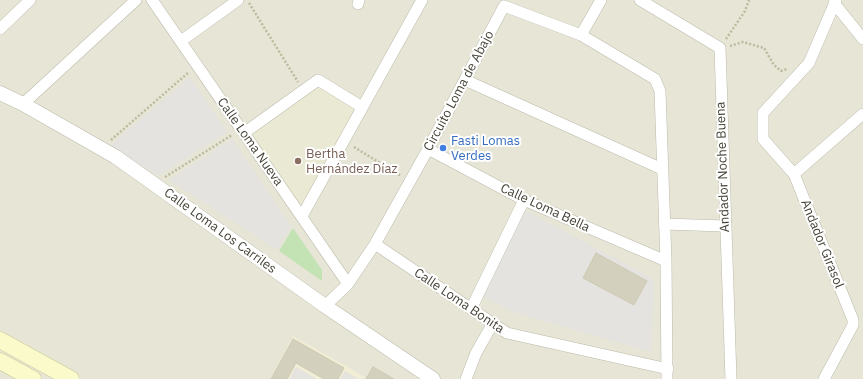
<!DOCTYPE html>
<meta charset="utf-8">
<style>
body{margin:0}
canvas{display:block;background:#f2f2e8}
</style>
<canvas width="863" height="379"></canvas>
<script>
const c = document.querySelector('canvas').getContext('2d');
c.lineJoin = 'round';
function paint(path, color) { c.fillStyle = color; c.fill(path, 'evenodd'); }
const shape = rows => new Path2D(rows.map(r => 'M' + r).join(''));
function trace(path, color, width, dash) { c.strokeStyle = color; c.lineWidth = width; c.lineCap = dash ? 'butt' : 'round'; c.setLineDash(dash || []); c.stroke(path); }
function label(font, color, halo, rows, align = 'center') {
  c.font = font + ' "IBM Plex Sans",sans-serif'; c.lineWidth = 4; c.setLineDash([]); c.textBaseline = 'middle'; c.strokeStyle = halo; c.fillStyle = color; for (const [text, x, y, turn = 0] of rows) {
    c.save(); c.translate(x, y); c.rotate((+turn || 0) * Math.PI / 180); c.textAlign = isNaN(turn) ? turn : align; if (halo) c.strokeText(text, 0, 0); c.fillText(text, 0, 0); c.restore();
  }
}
const residential = shape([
 [0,0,863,0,863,379,0,379]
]);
const commercial = shape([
 [293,336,365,377,364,379,270,379]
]);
const education = shape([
 [318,80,362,107,302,216,244,133]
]);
const green = shape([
 [293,228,322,270,322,281,279,251]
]);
const parking = shape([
 [190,77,227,132,158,176,110,145],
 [232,139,291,227,277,250,169,180],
 [526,211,654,279,651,352,513,312,481,295],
 [296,367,317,379,289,379],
 [345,371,358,379,340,379]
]);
const building = shape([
 [596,253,647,281,634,305,583,278,596,253],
 [293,339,344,368,338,379,324,379,296,363,287,379,271,379,293,339],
 [373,367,394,379,366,379,373,367]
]);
const path = shape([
 [249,3,298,82],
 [726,39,745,11,749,0],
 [730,46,743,42,764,48,774,65,781,71,787,69],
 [111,140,189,72],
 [354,147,401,176],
 [165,177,232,135]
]);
const minor = shape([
 [152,0,348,284],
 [640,0,720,48,731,379],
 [834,3,863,39],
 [358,4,359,0],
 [0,29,30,0],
 [581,35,601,0],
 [181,41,238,0],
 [465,80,662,169],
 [23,104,136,0],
 [244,133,318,80,362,107],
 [428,149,524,200,666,261],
 [794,174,863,114],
 [302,216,422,0],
 [664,224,725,226],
 [375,244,507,333,668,369],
 [325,306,348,284,375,244,428,149,504,6,581,35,655,79,660,91,666,261,667,379],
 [471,309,524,200],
 [466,379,476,353,493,323],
 [824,379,853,325,853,320,794,174,763,139,763,113,809,63,836,0]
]);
const tertiary = shape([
 [0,93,23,104,116,157,325,306,433,379]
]);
const secondary = shape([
 [0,340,71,379],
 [0,361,33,379]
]);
const markers = [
 [443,148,4,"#3f7fe0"],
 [298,161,4,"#8d6e63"]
];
const streetNames = [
 ["Circuito Loma de Abajo",459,91,-62],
 ["Calle Loma Nueva",250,142,55],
 ["Andador Noche Buena",723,167,-92],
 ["Calle Loma Bella",545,208,25],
 ["Calle Loma Los Carriles",220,231,36],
 ["Andador Girasol",822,244,68],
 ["Calle Loma Bonita",459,301,34]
];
const shopNames = [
 ["Fasti Lomas",451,141],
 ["Verdes",451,156]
];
const educationNames = [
 ["Bertha",306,154],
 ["Hernández Díaz",306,169]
];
paint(residential, '#e6e5d6');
paint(commercial, '#f2edd5');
paint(education, '#eae9d3');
paint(green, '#c3e3b4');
paint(parking, '#e4e3df');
paint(building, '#d3d0be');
trace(building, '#cdc9b2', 1);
trace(minor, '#bdbbab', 12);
trace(tertiary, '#bdbbab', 15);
trace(secondary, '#cbca99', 17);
trace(path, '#bdba9e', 2.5, [2, 2]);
trace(minor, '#fff', 11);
trace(tertiary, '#fff', 14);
trace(secondary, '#fafaca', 16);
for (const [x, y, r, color] of markers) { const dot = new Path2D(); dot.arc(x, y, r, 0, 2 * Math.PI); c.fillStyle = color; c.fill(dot); trace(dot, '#fff', 1.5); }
label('13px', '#454337', '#fff', streetNames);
label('13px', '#366cbe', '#fff', shopNames, 'left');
label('13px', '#785e54', '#fff', educationNames, 'left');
</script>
